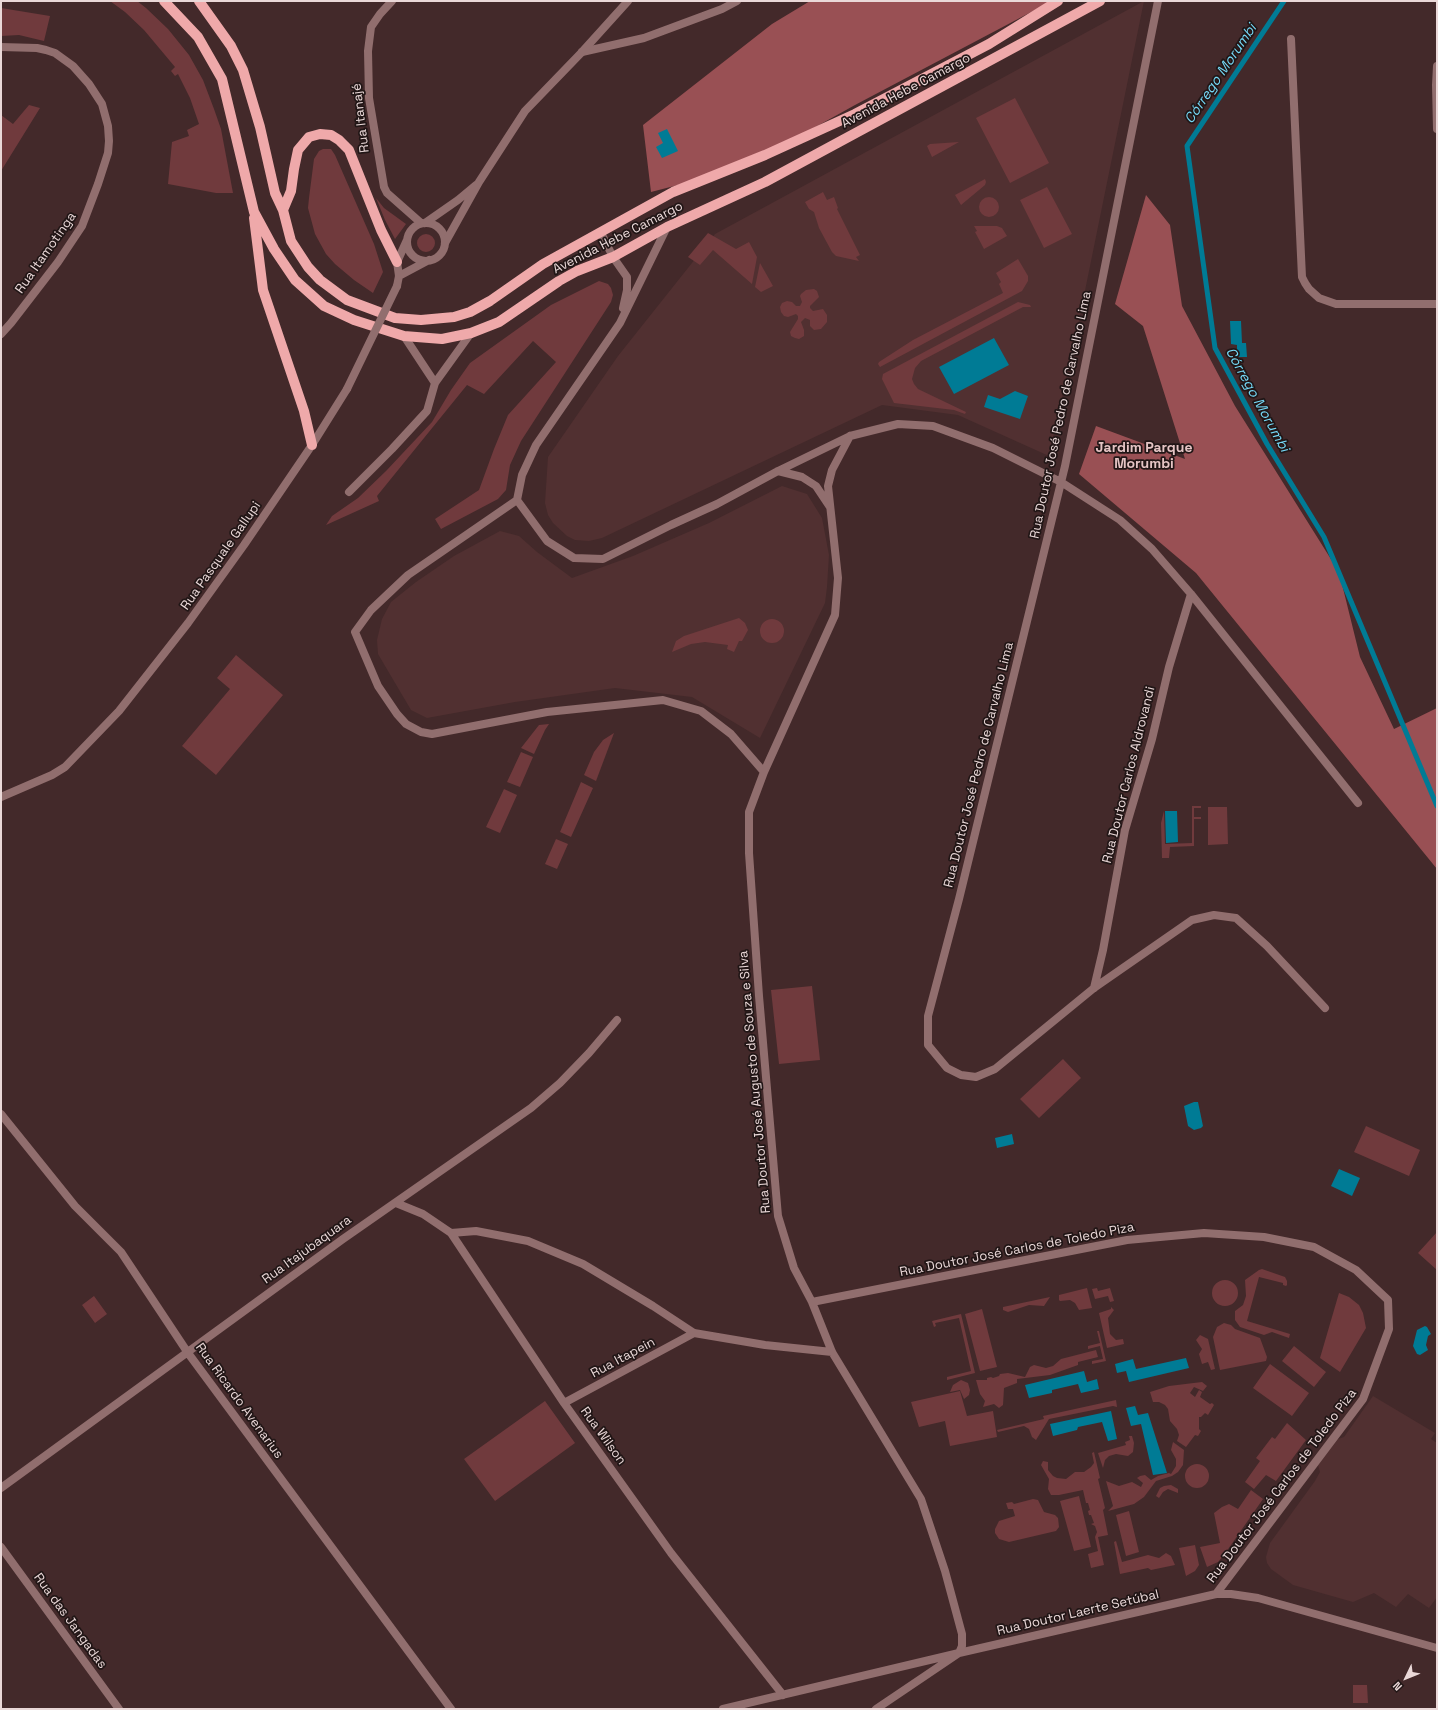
<!DOCTYPE html>
<meta charset="utf-8">
<style>
body{margin:0}
#map{position:relative;width:1438px;height:1710px;overflow:hidden;background:#43292a;font-family:"Space Grotesk",sans-serif}
canvas{display:block}
.frame{position:absolute;inset:0;border:2px solid #ead8d8;pointer-events:none}
.north{position:absolute;left:1386px;top:1658px;width:40px;height:40px;-webkit-text-stroke:3px #211616;paint-order:stroke;rotate:227deg;font-size:11px;font-weight:700;line-height:16px;text-align:center;color:#ead8d8}
.north::after{content:'';display:block;margin:auto;width:14px;height:18px;background:#ead8d8;clip-path:polygon(50% 0,100% 100%,50% 72%,0 100%)}
</style>
<div id="map">
<canvas width="1438" height="1710"></canvas>
<div class="frame"></div>
<div class="north">N</div>
</div>
<script>
const c = document.querySelector('canvas').getContext('2d');
c.lineJoin = 'round';
function paint(path, color) { c.fillStyle = color; c.fill(path, 'evenodd'); }
const shape = rows => new Path2D(rows.map(r => 'M' + r).join(''));
function trace(path, color, width, dash) { c.strokeStyle = color; c.lineWidth = width; c.lineCap = dash ? 'butt' : 'round'; c.setLineDash(dash || []); c.stroke(path); }
function label(font, color, halo, rows, align = 'center') {
  c.font = font + ' "Space Grotesk",sans-serif'; c.lineWidth = 3.5; c.setLineDash([]); c.textBaseline = 'middle'; c.strokeStyle = halo; c.fillStyle = color; for (const [text, x, y, turn = 0] of rows) {
    c.save(); c.translate(x, y); c.rotate((+turn || 0) * Math.PI / 180); c.textAlign = isNaN(turn) ? turn : align; if (halo) c.strokeText(text, 0, 0); c.fillText(text, 0, 0); c.restore();
  }
}
const built = shape([
 [1144,1,1078,325,1049,456,958,415,882,405,602,538,589,541,575,540,567,536,553,523,548,515,545,503,548,457,618,356,715,234],
 [782,486,807,494,822,518,829,555,827,587,825,603,760,738,692,697,615,688,515,702,427,718,411,710,378,654,377,640,382,619,391,602,416,582,454,556,500,531,519,536,537,552,572,578,633,556,709,523],
 [1373,1396,1435,1433,1431,1439,1437,1443,1437,1597,1429,1608,1408,1594,1396,1607,1374,1593,1353,1602,1293,1585,1271,1569,1267,1563,1266,1557,1270,1543,1315,1481,1320,1472,1318,1465,1338,1439,1344,1437]
]);
const green = shape([
 [110,1,137,1,146,8,168,29,189,55,203,80,214,109,221,129,233,193,216,193,168,184,172,142,189,136,187,130,199,124,190,98,178,74,175,76,171,71,175,67,144,30,125,12],
 [1,8,50,16,44,41,19,35,1,36],
 [1015,98,1049,163,1010,183,976,118],
 [29,105,40,108,1,171,1,115,13,124],
 [959,142,932,157,927,146,930,144],
 [323,149,331,149,335,155,374,244,383,272,373,293,354,280,335,264,326,254,315,234,308,208,309,198,314,159,319,151],
 [985,179,986,182,985,185,961,205,955,195],
 [1047,187,1072,234,1044,248,1020,200],
 [823,192,827,200,834,197,838,208,837,209,860,255,856,257,859,261,836,256,832,252,819,228,814,212,809,209,805,202],
 '979 207a10 10 0 1 1 20 0a10 10 0 1 1-20 0Z',
 [376,198,384,208,406,224,395,239,385,220],
 [974,226,997,226,1002,228,1007,236,984,249,975,232,977,231],
 [708,233,736,249,749,242,757,257,752,284,713,250,700,265,688,257],
 '417 243a9 9 0 1 1 18 0a9 9 0 1 1-18 0Z',
 [1018,259,1028,276,1028,281,1022,291,880,367,878,364,879,362,913,340,1003,293,999,284,1001,282,996,273],
 [760,263,773,286,761,292,755,287],
 [599,281,608,284,611,288,613,295,611,302,521,441,510,465,506,490,498,499,441,529,435,519,479,490,494,449,508,415,556,362,533,341,484,394,467,385,377,496,379,501,326,525,332,516,358,498,386,471,432,422,451,390,470,363,551,305],
 [814,289,817,291,819,297,810,306,810,308,813,311,823,309,827,315,827,322,821,329,814,330,810,326,810,320,805,318,801,322,804,330,804,336,799,339,795,338,791,336,790,332,798,319,798,316,796,314,788,317,784,316,781,312,780,307,782,303,787,301,792,302,796,306,800,306,802,302,800,296,801,294,806,290],
 [1018,302,1030,305,1031,307,1023,307,921,361,915,368,912,379,914,384,918,389,966,412,965,414,954,410,894,403,882,379,883,374],
 [739,618,745,623,748,630,742,641,739,641,734,652,727,649,728,645,705,642,691,644,672,652,676,641,684,636],
 '760 631a12 12 0 1 1 24 0a12 12 0 1 1-24 0Z',
 [236,655,283,695,216,775,182,746,230,689,217,678],
 [549,724,545,730,534,754,521,748,539,725],
 [614,733,596,781,584,775,594,752,603,740],
 [521,752,533,757,520,787,507,782],
 [581,782,593,788,571,837,560,832],
 [504,789,517,795,500,833,486,827],
 [1192,806,1201,806,1201,808,1194,808,1194,817,1201,817,1201,819,1194,819,1194,846,1170,847,1169,858,1162,858,1161,823,1164,811,1165,844,1192,843],
 [1208,807,1227,807,1228,844,1208,845],
 [556,839,568,844,557,869,545,864],
 [812,986,820,1060,779,1064,771,990],
 [1063,1059,1081,1078,1039,1118,1020,1099],
 [1366,1126,1420,1150,1409,1176,1354,1152],
 [1437,1232,1437,1270,1418,1253],
 [1262,1269,1285,1277,1287,1281,1287,1285,1286,1286,1283,1285,1283,1283,1259,1277,1247,1321,1290,1334,1289,1338,1272,1332,1264,1335,1240,1327,1235,1320,1235,1311,1243,1305,1246,1296,1245,1280,1259,1270],
 '1212 1293a13 13 0 1 1 26 0a13 13 0 1 1-26 0Z',
 [1087,1288,1092,1308,1079,1310,1075,1303,1070,1300,1060,1301,1059,1300,1059,1295],
 [1097,1288,1098,1291,1110,1288,1114,1301,1110,1302,1108,1296,1095,1299,1092,1289],
 [1339,1293,1349,1297,1359,1305,1363,1313,1366,1328,1340,1372,1320,1358],
 [94,1296,107,1314,95,1323,82,1305],
 [1050,1297,1044,1306,1029,1305,1008,1312,1003,1310,1003,1307],
 [1111,1307,1114,1310,1108,1318,1110,1334,1116,1340,1123,1339,1124,1344,1107,1348,1099,1313,1111,1309],
 [982,1309,997,1367,980,1371,965,1314],
 [961,1314,975,1373,947,1380,947,1377,971,1371,959,1318,935,1323,936,1326,934,1327,932,1321],
 [1224,1323,1231,1325,1235,1329,1260,1338,1267,1357,1266,1361,1220,1370,1213,1337,1217,1327],
 [1097,1331,1099,1331,1106,1361,1092,1364,1092,1361,1103,1359,1100,1346,1088,1349,1088,1346,1100,1343],
 [1200,1335,1208,1339,1215,1369,1211,1370,1208,1362,1202,1364,1199,1354,1202,1349,1196,1340],
 [1294,1346,1326,1372,1314,1387,1282,1361],
 [1096,1350,1098,1357,1078,1362,1078,1365,1050,1375,1017,1379,1017,1383,1004,1388,1003,1405,999,1408,994,1404,983,1407,985,1401,980,1394,976,1380,987,1380,987,1378,991,1377,993,1378,999,1376,1000,1374,1008,1373,1025,1377,1030,1367,1034,1365,1046,1368,1053,1366,1061,1359],
 [1270,1364,1309,1393,1292,1416,1253,1388],
 [961,1380,968,1383,970,1390,969,1395,964,1399,960,1390,950,1392,953,1385],
 [1202,1382,1207,1386,1203,1391,1194,1387,1190,1393,1195,1397,1199,1390,1202,1392,1200,1397,1210,1404,1212,1403,1214,1405,1208,1415,1205,1413,1201,1417,1199,1417,1199,1429,1201,1431,1198,1436,1195,1435,1186,1447,1177,1441,1179,1435,1177,1429,1170,1421,1168,1409,1165,1405,1159,1402,1153,1402,1150,1392,1169,1386],
 [960,1391,967,1416,993,1411,997,1437,950,1446,945,1421,919,1427,911,1402],
 [1116,1400,1117,1407,1113,1406,1049,1419,1036,1440,1032,1437,1029,1429,1024,1426,998,1432,997,1430,1044,1419,1043,1416],
 [545,1401,575,1443,495,1501,464,1459],
 [1287,1423,1306,1440,1276,1481,1266,1475,1254,1489,1245,1482,1260,1461,1256,1458,1272,1437,1275,1439],
 [1129,1436,1132,1436,1134,1443,1133,1452,1128,1456,1116,1454,1109,1456,1105,1460,1103,1468,1098,1453,1126,1445,1125,1442,1130,1440],
 [1173,1442,1184,1450,1183,1465,1178,1472,1172,1476,1156,1481,1144,1497,1134,1504,1108,1511,1113,1506,1106,1481,1119,1486,1132,1482,1141,1487,1143,1483,1137,1478,1140,1476,1145,1475,1151,1480,1158,1476,1169,1473,1171,1474,1176,1466,1176,1459,1171,1450],
 [1094,1452,1100,1478,1098,1479,1105,1508,1103,1510,1108,1535,1098,1537,1104,1565,1091,1568,1088,1554,1098,1551,1095,1537,1097,1532,1095,1526,1091,1524,1094,1523,1091,1515,1089,1515,1088,1511,1090,1510,1088,1503,1086,1503,1083,1490,1059,1495,1051,1495,1048,1489,1049,1479,1041,1465,1043,1461,1048,1462,1048,1470,1053,1476,1057,1478,1066,1479,1075,1472,1084,1472,1091,1467,1094,1463,1092,1453],
 '1185 1476a12 12 0 1 1 24 0a12 12 0 1 1-24 0Z',
 [1171,1485,1178,1489,1178,1493,1168,1489,1163,1492,1159,1498,1156,1496,1160,1488,1164,1486],
 [1251,1490,1263,1499,1224,1555,1218,1562,1207,1567,1200,1547,1220,1543,1214,1513,1222,1507,1229,1504,1238,1509],
 [1079,1496,1091,1547,1074,1551,1060,1501],
 [1033,1499,1038,1500,1044,1512,1055,1515,1058,1518,1059,1527,1056,1531,1009,1542,999,1539,995,1533,995,1529,999,1521,1015,1516,1013,1509,1008,1509,1006,1503,1012,1502,1014,1504],
 [1129,1511,1139,1552,1126,1556,1116,1515],
 [1116,1541,1122,1562,1148,1555,1159,1558,1166,1553,1171,1556,1175,1565,1151,1570,1148,1568,1120,1574,1114,1542],
 [1195,1545,1199,1565,1195,1571,1186,1576,1179,1548],
 [1353,1685,1367,1685,1368,1703,1353,1703]
]);
const forest = shape([
 [810,1,1052,1,855,105,740,169,651,192,643,125,772,24],
 [1146,195,1170,225,1182,306,1235,406,1339,572,1360,657,1394,729,1437,708,1437,869,1196,573,1079,474,1096,426,1185,459,1143,326,1115,304]
]);
const water = shape([
 [667,129,678,151,662,158,656,147,663,143,658,133],
 [1230,321,1241,321,1242,343,1246,343,1247,357,1237,357,1237,345,1231,344],
 [994,338,1009,365,954,394,939,367],
 [1015,391,1028,396,1020,419,984,407,988,395,1000,399],
 [1165,811,1177,811,1178,842,1166,843],
 [1194,1102,1198,1102,1203,1126,1201,1128,1194,1130,1188,1126,1184,1106],
 [1012,1134,1014,1144,997,1148,995,1138],
 [1339,1169,1360,1178,1352,1196,1331,1186],
 [1425,1326,1427,1327,1431,1334,1428,1336,1426,1345,1428,1350,1420,1355,1417,1354,1413,1346,1417,1330],
 [1186,1358,1189,1368,1129,1382,1126,1371,1117,1373,1115,1364,1133,1359,1136,1369],
 [1084,1371,1087,1382,1097,1379,1099,1389,1081,1393,1078,1384,1052,1390,1052,1393,1029,1398,1025,1385],
 [1135,1406,1138,1415,1148,1413,1167,1473,1153,1475,1141,1424,1131,1426,1126,1408],
 [1111,1411,1117,1439,1108,1441,1102,1422,1078,1427,1077,1430,1053,1436,1050,1424]
]);
const stream = shape([
 [1284,1,1187,146,1215,348,1267,444,1324,537,1437,806]
]);
const minor = shape([
 [392,1,380,14,371,27,368,51,369,98,384,187,387,193,421,223],
 [1158,1,1065,466,959,899,928,1016,928,1045,947,1068,961,1075,976,1077,995,1069,1094,988,1192,920,1214,915,1236,918,1267,946,1325,1008],
 [1291,39,1302,277,1305,283,1309,289,1319,298,1336,304,1437,304],
 [1,47,37,48,46,50,55,53,73,66,89,84,102,104,108,126,109,141,108,153,98,184,82,226,58,262,11,323,1,334],
 [582,52,644,38,722,9,737,1],
 [1437,66,1436,85,1437,129],
 '407 242a19 19 0 1 1 38 0a19 19 0 1 1-38 0Z',
 [667,227,620,323,536,445,522,475,517,500,547,541,574,558,603,559,671,525,717,504,778,471,850,436,898,424,933,426,993,448,1061,482,1120,520,1152,549,1191,594,1358,803],
 [601,233,613,257,627,277,627,290,623,308],
 [399,276,429,260],
 [397,286,399,276,397,262,407,240],
 [404,336,435,383],
 [850,436,832,470,828,486,838,578,835,615,764,772,749,812,749,853,759,996,778,1216,794,1268,812,1302,832,1352,921,1499,945,1571,962,1634,962,1646,959,1653,876,1709],
 [778,471,802,477,816,486,830,507],
 [349,492,392,449,427,411,435,383,471,333],
 [517,500,408,575,371,610,355,632,378,686,397,714,406,724,421,732,432,734,547,712,663,700,701,711,731,734,764,772],
 [1,797,52,775,65,767,119,711,188,623,244,545,312,445,347,389],
 [1094,988,1103,950,1125,830,1152,739,1169,667,1191,594],
 [1,1114,75,1206,121,1252,188,1353,451,1709],
 [396,1203,423,1214,451,1233,564,1403,671,1553,783,1695],
 [451,1233,476,1231,528,1241,583,1264,653,1306,694,1333,765,1345,832,1352],
 [812,1302,1127,1240,1204,1233,1264,1237,1314,1247,1356,1270,1388,1300,1389,1329,1363,1399,1216,1594],
 [564,1403,694,1333],
 [1,1488,343,1239,531,1108,560,1083,589,1053,617,1020],
 [1,1547,119,1709],
 [723,1709,959,1653,1216,1594,1231,1594,1258,1598,1437,1648]
]);
const tertiary = shape([
 [425,223,458,200,476,185],
 [445,243,479,182,525,111,582,52,628,1]
]);
const primary = shape([
 [164,1,198,37,222,79,254,212,274,249,295,280,324,306,354,320,404,336,442,339,471,333,499,322,559,281,577,271,613,257,667,227,765,182,1100,1],
 [199,1,231,46,243,70,260,127,275,193,283,210,291,241,308,267,320,280,347,300,395,318,421,320,454,317,470,312,490,301,543,264,673,192,765,155,855,114,989,44,1058,1],
 [283,210,291,191,294,169,298,150,309,137,320,134,331,135,339,140,349,150,381,230,397,262],
 [254,218,263,290,304,411,312,445]
]);
const minorBridge = shape([
 [347,389,397,286]
]);
const streetNames = [
 ["Avenida Hebe Camargo",906,91,-28],
 ["Rua Itanajé",361,118,-97],
 ["Avenida Hebe Camargo",618,238,-27],
 ["Rua Itamotinga",46,253,-55],
 ["Rua Doutor José Pedro de Carvalho Lima",1061,415,-78],
 ["Rua Pasquale Gallupi",221,556,-55],
 ["Rua Doutor José Pedro de Carvalho Lima",979,765,-76],
 ["Rua Doutor Carlos Aldrovandi",1129,775,-76],
 ["Rua Doutor José Augusto de Souza e Silva",755,1082,-95],
 ["Rua Itajubaquara",307,1250,-36],
 ["Rua Doutor José Carlos de Toledo Piza",1017,1250,-11],
 ["Rua Itapein",623,1358,-28],
 ["Rua Ricardo Avenarius",239,1401,54],
 ["Rua Wilson",603,1436,54],
 ["Rua Doutor José Carlos de Toledo Piza",1282,1486,-53],
 ["Rua Doutor Laerte Setúbal",1078,1613,-13],
 ["Rua das Jangadas",70,1621,54]
];
const waterNames = [
 ["Córrego Morumbi",1221,74,-56],
 ["Córrego Morumbi",1257,400,61]
];
const neighbourhoodNames = [
 ["Jardim Parque",1144,448],
 ["Morumbi",1144,464]
];
paint(built, '#513031');
paint(green, '#703a3d');
paint(forest, '#995054');
paint(water, '#007b95');
trace(stream, '#007b95', 5);
trace(minor, '#916e6e', 8);
trace(tertiary, '#916e6e', 8);
trace(primary, '#efa9aa', 10);
trace(minorBridge, '#916e6e', 8);
label('13px', '#ead8d8', '#211616', streetNames);
label('italic 14px', '#76daf8', '#211616', waterNames);
label('bold 14px', '#e5c4c4', '#211616', neighbourhoodNames);
</script>
